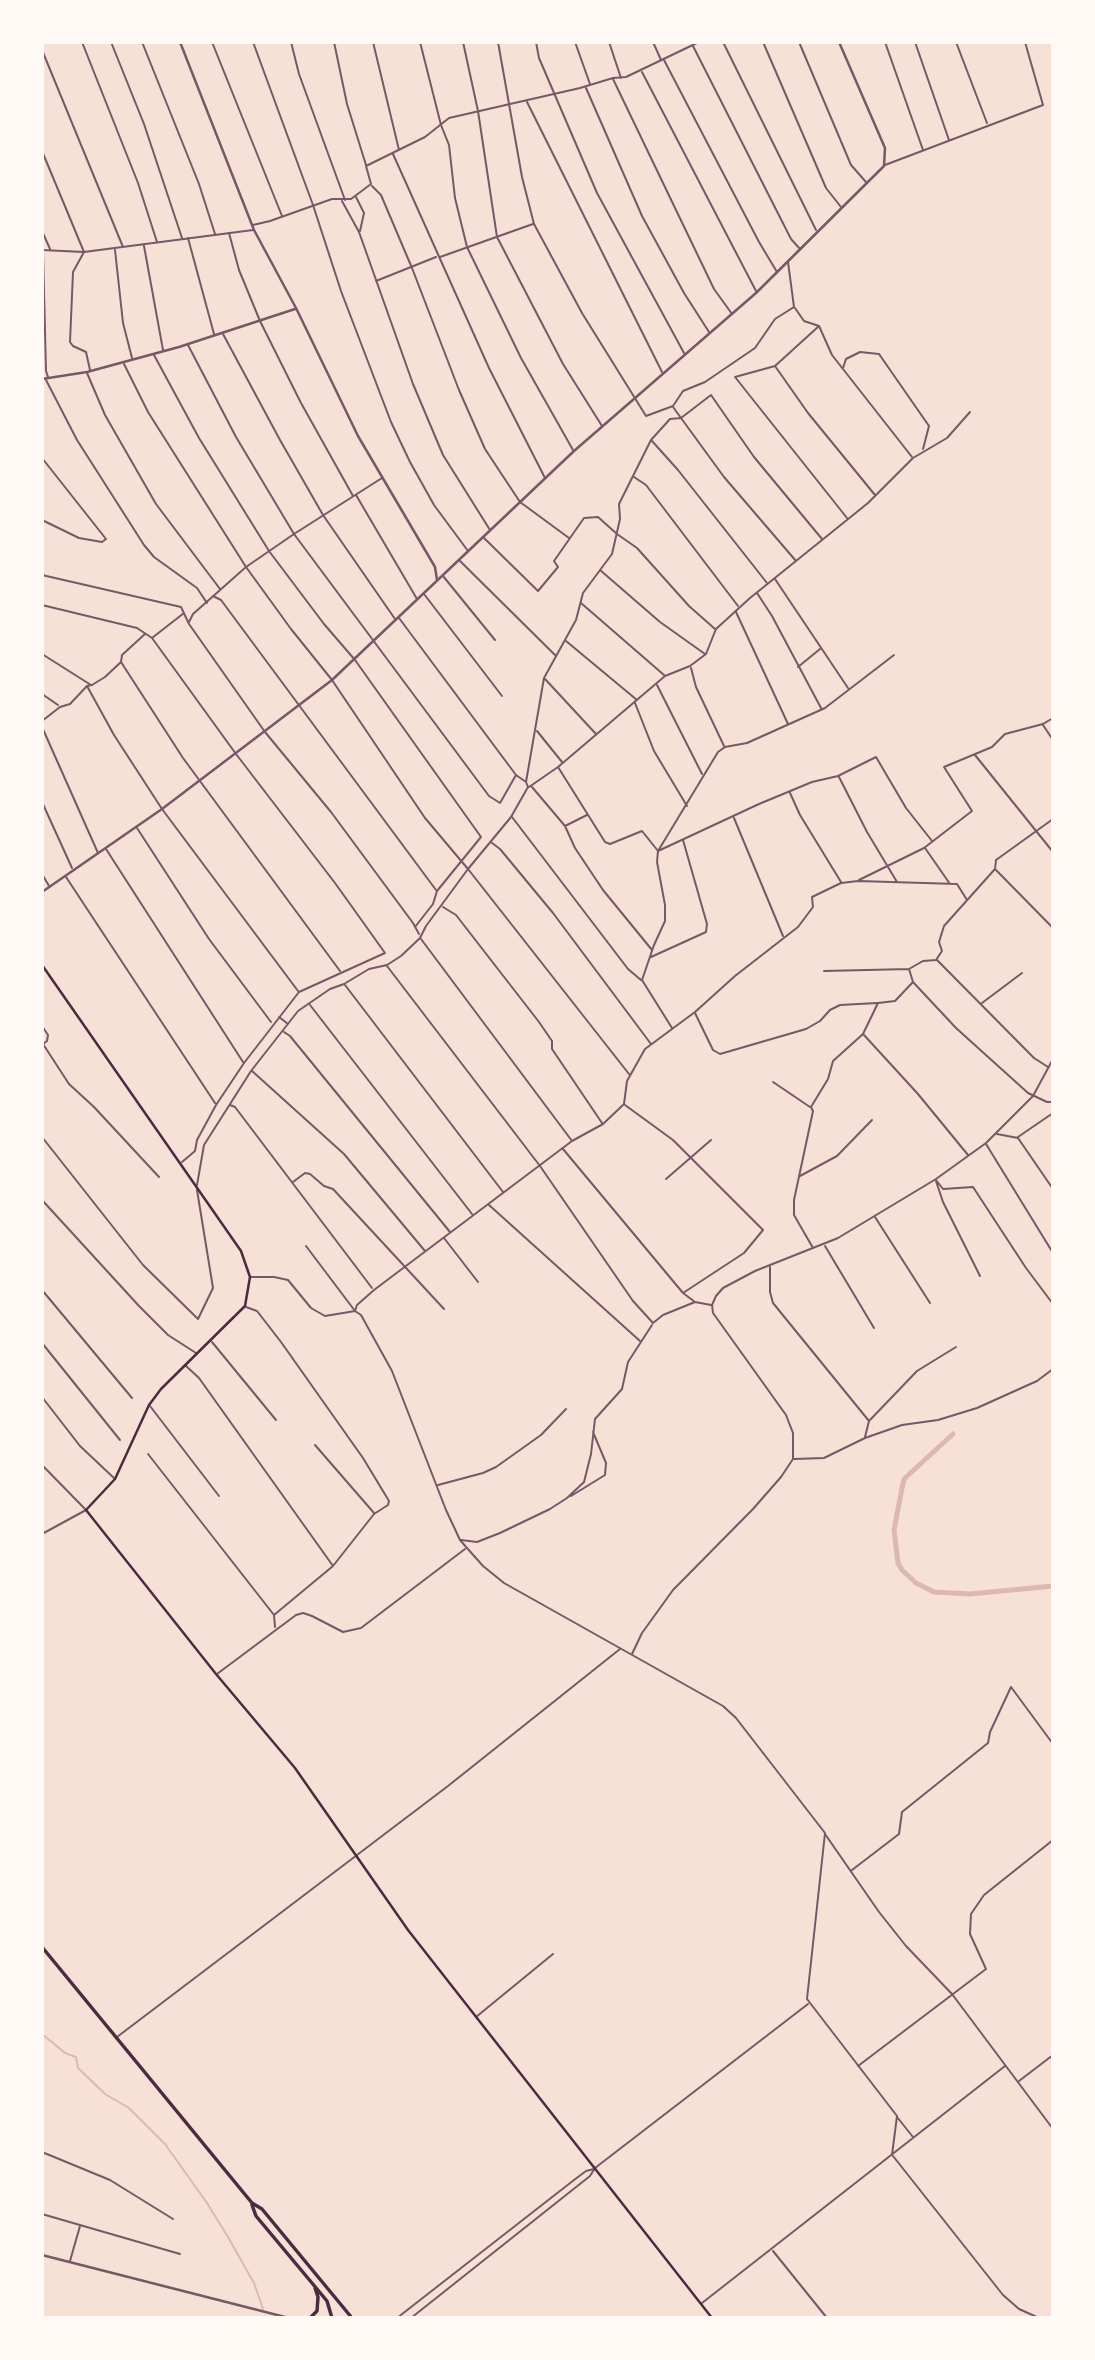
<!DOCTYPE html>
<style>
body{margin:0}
#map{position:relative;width:1095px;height:2360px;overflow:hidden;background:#f7e1d7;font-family:"PT Sans Narrow",sans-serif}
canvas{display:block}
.frame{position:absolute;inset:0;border:44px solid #fffaf5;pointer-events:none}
</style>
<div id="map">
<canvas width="1095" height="2360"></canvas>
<div class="frame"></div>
</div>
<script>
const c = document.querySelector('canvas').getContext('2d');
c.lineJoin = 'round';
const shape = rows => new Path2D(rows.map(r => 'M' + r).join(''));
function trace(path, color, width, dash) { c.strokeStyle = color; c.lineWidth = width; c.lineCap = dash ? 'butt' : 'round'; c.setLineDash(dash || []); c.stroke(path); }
const stream = shape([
 [42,2034,65,2053,76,2057,78,2068,105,2094,129,2108,165,2144,207,2203,228,2237,254,2283,263,2309]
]);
const canal = shape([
 [953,1434,905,1478,903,1483,894,1530,898,1563,902,1570,916,1583,934,1592,970,1594,1053,1586]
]);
const minor = shape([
 [82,42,138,183,157,242],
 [111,42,144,124,182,238],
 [142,42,199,184,215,234],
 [212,42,282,216],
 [253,42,313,205,341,291,391,422,410,462,434,505,468,551],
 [291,42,299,74,345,200],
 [334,42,347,104,366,165],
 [373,42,399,150],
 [420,42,441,125,449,145,455,198,467,247,521,358,573,450],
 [463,42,478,111,497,237,563,364,602,426],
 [498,42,522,177,534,224,582,313,646,416,673,406,683,391,705,382,755,348,775,319,794,307,788,262],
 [536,42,539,58,597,193,684,353],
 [575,42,590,84],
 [609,42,621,78],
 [653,42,661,60],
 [723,42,816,230],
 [763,42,826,188,841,207],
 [799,42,851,165,866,182],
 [885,42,923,150],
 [915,42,949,140],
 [956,42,987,123],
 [693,46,791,239,800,249],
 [42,50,123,247],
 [664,60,759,242,777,272],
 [642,72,756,291],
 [613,79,714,289,732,314],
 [586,88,642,216,684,293,709,332],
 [527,102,662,372],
 [42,151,84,252,73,272,70,342,73,346,86,352,90,370],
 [393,154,489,368,545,478],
 [885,165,1043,105,1025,42],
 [372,186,381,195,412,268,459,390,485,449,520,502,569,538],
 [356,197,364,213,360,231],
 [342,201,359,232,413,384,443,455,490,530],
 [253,225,270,221,332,199,351,199,371,184,366,166,425,137,449,118,580,88,613,78,626,77,699,42],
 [42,231,50,249],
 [229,233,239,270,260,321,301,403,353,496],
 [188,238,214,334],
 [144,246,163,350],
 [42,250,84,252,253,230],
 [115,250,123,323,132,358],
 [43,251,46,371,48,377],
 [440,257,533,224],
 [376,281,436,257],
 [795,308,804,321,819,326,832,355,912,457],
 [819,326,775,366,808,413,875,495],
 [223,334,280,440,323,515,395,619],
 [188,345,236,437,294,534,489,796,500,803,516,775],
 [154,355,199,438,269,551,324,624,355,660,481,837,437,891,433,904,415,927],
 [124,364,148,412,246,567,291,629,332,680,425,818,468,869,629,1074],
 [775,366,735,377,847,518],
 [843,368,846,359,860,352,879,354,929,426,923,449],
 [87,373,105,415,156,504,220,589],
 [46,380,77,440,144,545,154,557,197,588,207,603],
 [673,407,724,477,796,561],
 [652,441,678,470,767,583],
 [42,458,106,539,102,542,79,538,42,520],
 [634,477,646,485,738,606],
 [356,495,417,599],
 [484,538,538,591,558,567,554,561,584,518,598,517,617,534,637,548,689,606,715,629],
 [459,560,555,655],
 [600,570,660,622,705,654],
 [42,575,181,607,189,624,265,732,331,812,413,923,419,934],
 [443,576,495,640],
 [775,579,848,688],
 [757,593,772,616,821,708],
 [424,594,502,696],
 [213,596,221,600,436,890],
 [581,603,664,675],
 [42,605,137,628,152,638,236,754,335,883,385,953,299,992,244,1063,216,1105,197,1140,195,1151,182,1162],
 [736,612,788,724],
 [399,618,516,775,526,782],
 [189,622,193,614,246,567,294,534,382,478],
 [152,638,184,613],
 [566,641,637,700],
 [42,654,91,685],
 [121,662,183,758,340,971],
 [798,667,820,649],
 [691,668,696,687,724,746],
 [545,679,596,734],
 [657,685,702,774],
 [87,686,114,735,162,809,298,991],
 [42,694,58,705],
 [635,703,654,751,687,806],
 [42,721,60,707,70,704,87,686,92,685,105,677,121,662,122,655,145,634],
 [1043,725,1053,740],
 [42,727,98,853],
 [537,731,562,762],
 [975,755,1053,852],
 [558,767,605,842,610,844,642,831,658,851,718,752,725,747,747,743,825,708,894,655],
 [839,777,867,832,897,882],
 [529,787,558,767,665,676,690,666,706,654,716,629,750,598,868,503,913,458,947,438,970,412],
 [532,787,565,826,575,848,603,890,652,950],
 [790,793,800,815,841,882],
 [42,802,72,868],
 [512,817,628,969,641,980],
 [734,818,783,936],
 [565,826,587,815],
 [137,828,209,939,271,1022],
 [492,843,500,849,553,913,651,1044],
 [925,848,950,884],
 [106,849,243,1062],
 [996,870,1053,928],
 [42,874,49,886],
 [66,877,215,1103],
 [859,880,924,848,972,811,944,767,992,747,1005,734,1043,724,1053,718],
 [443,907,456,915,539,1022,552,1041,552,1049,602,1123],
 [421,939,572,1141],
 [651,957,706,932,707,924,683,840],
 [937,960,1034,1058,1048,1067],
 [387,966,540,1166,633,1301,653,1323,663,1315,695,1302],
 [909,969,913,982,956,1028,1028,1093,1047,1102,1053,1102],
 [824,971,909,969,923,961,936,960,942,951,939,942,944,926,995,869,996,860,1053,819],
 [345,985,503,1192],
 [982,1003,1022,973],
 [310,1005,472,1214],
 [695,1013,713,1050,720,1054,806,1029,820,1021,830,1010,840,1005,877,1003],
 [279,1017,288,1024],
 [42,1026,48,1035,47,1041,43,1044],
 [672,1028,642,980,654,945,665,921,665,905,657,862,658,851,759,804,812,782,838,776,876,757,906,808,932,841],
 [284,1032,290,1036,450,1232],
 [864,1035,918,1094,968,1155],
 [43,1044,69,1084,94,1107,159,1177],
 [252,1071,344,1154,425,1251],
 [773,1082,810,1107],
 [230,1105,235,1107,372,1288],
 [625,1105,673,1140,763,1230,744,1253,683,1293],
 [997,1134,1018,1138,1053,1189],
 [42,1137,143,1265,198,1319,213,1288,197,1190],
 [1018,1137,1053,1113],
 [986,1144,1053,1253],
 [563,1149,683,1293,695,1302,711,1305],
 [800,1176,837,1156,872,1120],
 [666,1179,711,1140],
 [936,1180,943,1189,973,1187,1026,1268,1053,1304],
 [936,1181,943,1202,980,1276],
 [293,1182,305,1173,310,1174,324,1186,333,1189,444,1309],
 [197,1185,204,1145,251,1071,298,1011,330,989,344,984,369,969,387,965,401,956,420,938,426,926,468,869,511,817,528,787,526,782,544,678,576,620,583,593,612,554,620,519,619,504,651,440,670,419,681,418,711,395,754,457,822,539],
 [42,1200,139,1306,168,1335,196,1353],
 [489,1205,640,1341],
 [875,1217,930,1303],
 [444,1238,478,1282],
 [306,1246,355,1311,357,1305,374,1290,572,1141,603,1124,624,1104,627,1081,645,1049,695,1012,735,976,798,927,813,907,812,897,841,883,858,881,957,884,967,900],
 [825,1246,874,1328],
 [813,1248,794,1215,794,1200,813,1111,811,1107,828,1079,833,1061,863,1034,878,1003,895,1001,913,982],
 [770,1267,770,1292,773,1303,869,1421],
 [250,1277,274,1277,288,1280,311,1308,325,1316,355,1311,361,1315,392,1371,446,1510,460,1540,467,1548,483,1566,504,1583,723,1706,736,1718,825,1833,807,1999,897,2116,892,2155],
 [42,1290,132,1398],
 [246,1307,257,1311,281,1342,363,1458,389,1501,388,1505,374,1514,333,1566,274,1615],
 [212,1342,276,1420],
 [42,1343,120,1440],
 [185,1365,199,1378,333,1566],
 [42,1397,80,1446,115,1479],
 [150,1406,219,1496],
 [865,1437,869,1421,917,1371,956,1347],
 [315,1445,374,1513],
 [148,1454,274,1615,275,1627],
 [794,1459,824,1458,865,1438,902,1425,938,1420,977,1408,1037,1381,1053,1369],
 [42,1465,86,1510,42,1534],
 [438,1485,483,1473,496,1467,541,1435,566,1409],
 [571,1496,605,1475,606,1463,593,1432],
 [461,1540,477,1542,500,1533,550,1509,567,1498,584,1482,591,1454,595,1419,622,1389,628,1362,652,1325],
 [632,1654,642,1633,673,1590,753,1509,781,1477,793,1459,793,1433,786,1415,713,1313,712,1305,716,1296,723,1288,755,1271,838,1238,936,1179,986,1143,1033,1096,1053,1059],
 [217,1674,296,1615,303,1613,312,1616,343,1632,361,1628,465,1549],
 [825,1834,879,1912,906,1946,952,1994,1053,2129],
 [852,1870,899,1834,902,1812,988,1743,990,1732,1011,1687,1053,1744],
 [476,2017,553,1954],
 [117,2037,448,1786,620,1649],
 [858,2066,986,1969,970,1934,971,1914,984,1895,1053,1840],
 [1019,2081,1053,2055],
 [897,2117,913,2137],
 [42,2152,110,2180,173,2219],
 [893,2156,1003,2295,1019,2309,1039,2318],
 [42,2214,180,2254],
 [773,2251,827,2318],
 [70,2261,80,2226],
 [702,2303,1005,2066],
 [397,2318,574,2180,586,2171,594,2169],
 [411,2318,590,2176,595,2168,808,2004]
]);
const tertiary = shape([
 [180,42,254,230,296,308,358,436,435,567,437,580],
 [42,379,87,372,179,347,295,309],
 [42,892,162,809,332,680,574,451,756,293,884,166,885,148,839,42],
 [42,2255,289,2318]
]);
const secondary = shape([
 [42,965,241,1251,250,1277,245,1306,161,1389,149,1405,115,1479,86,1510,216,1674,295,1768,408,1930,712,2318]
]);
const trunk = shape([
 [42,1947,252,2203,262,2209,352,2318],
 [252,2205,256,2216,327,2301,332,2318],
 [310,2318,317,2311,318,2297,315,2288]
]);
trace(stream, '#dcb8b0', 2);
trace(canal, '#dcb8b0', 5);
trace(minor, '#755966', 2);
trace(tertiary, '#755966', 2.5);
trace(secondary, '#4a2c40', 2.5);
trace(trunk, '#4a2c40', 3.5);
</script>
